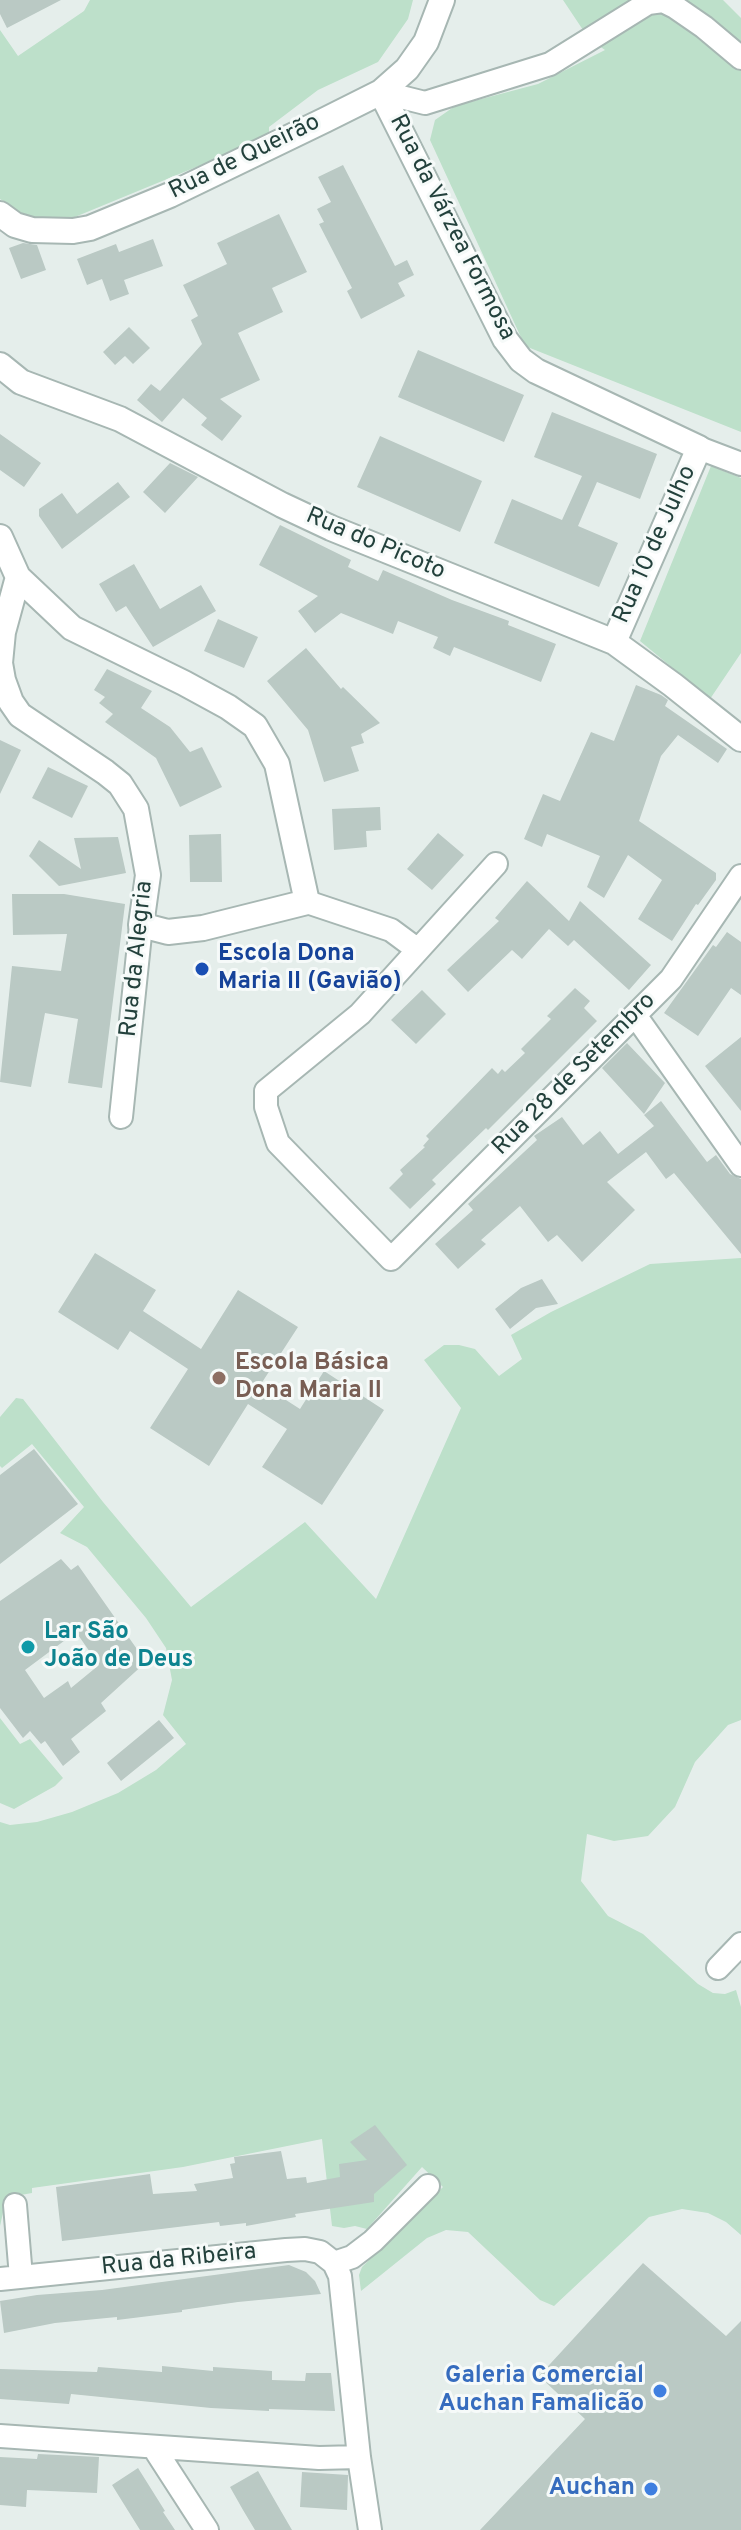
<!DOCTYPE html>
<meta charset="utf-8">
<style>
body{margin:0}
canvas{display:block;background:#e5eeeb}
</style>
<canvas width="741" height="2530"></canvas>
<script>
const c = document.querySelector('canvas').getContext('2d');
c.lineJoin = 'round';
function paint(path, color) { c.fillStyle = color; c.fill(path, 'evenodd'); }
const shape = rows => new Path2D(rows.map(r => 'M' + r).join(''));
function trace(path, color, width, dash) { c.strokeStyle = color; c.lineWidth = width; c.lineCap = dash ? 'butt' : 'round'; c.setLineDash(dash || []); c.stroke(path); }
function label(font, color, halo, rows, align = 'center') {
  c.font = font + ' Overpass,sans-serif'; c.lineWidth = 6; c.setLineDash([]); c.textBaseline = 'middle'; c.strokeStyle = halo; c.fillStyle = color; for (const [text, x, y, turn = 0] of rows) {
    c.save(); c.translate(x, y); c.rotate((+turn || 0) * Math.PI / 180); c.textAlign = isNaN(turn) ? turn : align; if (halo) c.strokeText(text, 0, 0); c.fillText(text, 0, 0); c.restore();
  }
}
const green = shape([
 [90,0,413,0,408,19,378,62,318,90,269,127,269,137,70,219,40,221,24,215,0,199,0,30,18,56,84,11],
 [563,0,723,0,741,18,741,432,525,346,430,140,435,120,455,106,538,84,605,50,589,39],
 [711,466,741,478,741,653,710,699,640,641],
 [741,1258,741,1720,728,1725,695,1762,675,1807,648,1836,614,1841,587,1834,581,1881,608,1916,643,1934,698,1984,713,1993,725,1994,736,1990,741,2007,741,2235,726,2222,708,2213,682,2209,649,2217,554,2306,540,2300,468,2232,446,2230,427,2238,361,2291,359,2275,362,2267,443,2187,422,2167,367,2229,355,2226,344,2228,332,2226,322,2139,183,2167,32,2188,32,2193,4,2198,4,2208,0,2226,0,1822,10,1825,37,1822,72,1812,118,1793,156,1770,186,1744,163,1715,172,1680,166,1648,146,1618,87,1547,60,1533,84,1507,32,1444,2,1468,0,1466,0,1417,16,1398,23,1399,103,1502,191,1607,305,1522,376,1599,461,1408,424,1360,444,1345,459,1345,475,1349,499,1376,522,1359,511,1335,551,1312,650,1264],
 [0,1718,20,1744,30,1739,63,1778,55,1786,14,1809,0,1803]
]);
const building = shape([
 [0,0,61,0,7,28,0,14],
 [343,165,395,266,407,260,414,275,398,283,405,296,361,319,347,291,352,288,319,224,324,222,317,209,331,202,318,177],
 [279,214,307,272,272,288,283,312,238,333,260,380,220,399,242,416,222,441,201,425,207,418,183,398,162,422,137,400,151,384,160,391,202,344,191,320,198,316,183,285,227,264,217,243],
 [153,239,163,266,124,280,129,294,110,301,102,279,87,285,77,259,116,244,119,252],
 [23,243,37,245,46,270,21,279,9,248],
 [129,327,150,348,133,364,125,356,115,365,103,352],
 [418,350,524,395,504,442,398,397],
 [552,412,657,454,640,499,597,482,578,526,618,543,599,587,494,543,512,499,562,520,582,476,534,457],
 [0,434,41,463,24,487,0,470],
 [380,436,482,481,460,532,357,487],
 [170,463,198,477,165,513,143,492],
 [118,482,130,497,62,549,39,516,39,509,62,493,77,514],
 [280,525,351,560,348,567,378,581,383,570,452,600,509,621,508,625,556,644,541,682,454,647,450,656,433,648,438,637,398,621,393,634,341,613,315,633,298,611,318,596,259,565],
 [134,564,160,609,201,585,216,611,153,647,126,606,116,612,99,584],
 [218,619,258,637,244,668,204,651],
 [306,648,341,689,343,687,380,723,361,734,364,743,351,747,359,771,324,782,308,730,267,681],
 [107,669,152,691,141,708,170,727,190,752,202,747,222,787,180,807,156,758,105,722,113,714,99,703,105,697,94,690],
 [636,685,661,695,668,700,665,706,727,749,718,763,678,735,661,756,639,821,716,873,716,880,698,905,696,904,672,941,638,919,662,880,628,855,604,898,587,887,600,856,547,834,542,847,524,839,543,794,560,801,591,732,614,741],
 [0,740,21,750,0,794],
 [48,767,88,786,72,818,32,798],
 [380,807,381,830,366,831,367,847,334,850,332,809],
 [438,833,464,855,432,890,407,869],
 [221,834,222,882,190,882,189,835],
 [118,837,126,873,59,886,29,856,39,840,81,869,74,838],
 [527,881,569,921,580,901,651,965,629,990,574,940,568,946,549,929,522,959,512,950,468,992,447,970,499,921,495,918],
 [12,894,64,894,125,904,102,1088,68,1083,78,1019,45,1013,31,1087,0,1082,12,966,61,971,67,934,13,935],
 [727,932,741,942,741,995,731,988,698,1036,664,1013,713,945,716,947],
 [575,988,590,1001,584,1008,597,1021,488,1130,486,1128,432,1180,436,1184,410,1209,389,1188,403,1174,400,1170,425,1147,423,1146,429,1139,426,1136,492,1068,498,1074,502,1069,505,1072,525,1053,521,1049,551,1019,547,1016],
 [422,990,446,1014,416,1044,391,1020],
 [741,1037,741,1111,705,1066],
 [627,1043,665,1083,644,1114,602,1068],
 [661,1101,707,1162,716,1155,730,1174,741,1179,741,1254,674,1173,666,1179,646,1152,607,1182,635,1210,582,1262,557,1235,548,1242,520,1206,481,1240,486,1244,458,1269,435,1244,473,1210,468,1204,537,1140,534,1136,562,1117,583,1145,600,1131,618,1154,654,1126,644,1115],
 [95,1253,156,1290,143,1311,201,1349,238,1290,298,1327,261,1384,300,1409,324,1371,384,1410,322,1505,262,1467,287,1429,248,1404,209,1466,150,1428,188,1369,130,1331,118,1350,58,1312],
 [542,1279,558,1304,536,1308,510,1329,495,1309,521,1288],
 [34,1449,78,1504,0,1564,0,1475],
 [61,1559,71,1570,78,1565,146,1662,101,1703,106,1711,71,1739,80,1752,63,1766,45,1741,41,1744,30,1731,23,1738,0,1708,0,1601],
 [76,1632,99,1665,71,1688,68,1681,44,1698,25,1670],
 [159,1720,174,1738,121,1781,107,1763],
 [375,2125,407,2165,374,2194,374,2202,295,2214,296,2217,246,2226,246,2223,220,2226,219,2222,62,2241,56,2187,150,2174,153,2194,197,2191,194,2184,233,2178,230,2164,235,2163,234,2157,281,2151,287,2179,306,2177,307,2183,340,2177,339,2164,367,2160,350,2142],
 [643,2263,726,2336,741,2321,741,2530,480,2530,585,2419,539,2376],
 [289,2265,306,2272,315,2281,321,2294,238,2302,182,2310,182,2312,117,2320,117,2317,55,2323,4,2333,0,2301,37,2295,102,2290],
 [162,2366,213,2371,213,2367,272,2371,272,2380,305,2381,306,2373,331,2373,335,2411,269,2409,269,2411,211,2408,71,2394,69,2404,0,2399,0,2369,97,2372,98,2367,162,2372],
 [38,2454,99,2457,97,2493,27,2490,26,2507,0,2505,0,2457,37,2459],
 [138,2468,165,2511,163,2512,175,2530,140,2530,112,2485],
 [258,2471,278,2506,292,2530,255,2530,243,2510,230,2487],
 [302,2472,348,2475,347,2510,300,2507]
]);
const minor = shape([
 [381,92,425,103,550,64,648,3,663,1,675,7,704,27,741,58],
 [699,448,741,464],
 [496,864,360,1014,266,1091,266,1107,278,1143,391,1259,671,979,741,876],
 [307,902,391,930,418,950],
 [635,1015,741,1165],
 [121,1117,141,925],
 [718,1968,741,1944],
 [15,2205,21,2277],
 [334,2263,352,2257,373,2241,428,2186],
 [0,2279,286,2250,305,2249,320,2252,334,2263,340,2276,359,2457,370,2530],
 [0,2436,319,2458,359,2457],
 [154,2448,207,2530]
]);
const tertiary = shape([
 [381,92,505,339,521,360,536,371,699,448,614,642],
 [0,214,15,225,32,230,73,231,90,228,170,195,325,120,381,92,407,69,426,42,442,0],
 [0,365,21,382,120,419,282,505,331,528,614,642,673,685,741,739],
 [0,537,18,577,72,628,184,683,228,707,255,726,277,764,307,902,203,928,168,932,141,925,148,875,136,809,120,784,105,772,20,715,11,702,3,680,0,663,3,632,18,577]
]);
const markers = [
 [202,969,8,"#1a4fb4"],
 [219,1378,8,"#8d6e63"],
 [28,1647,8,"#0f9aa8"],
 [660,2391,8,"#3f7fe0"],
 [651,2489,8,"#3f7fe0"]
];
const streetNames = [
 ["Rua de Queirão",245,158,-26],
 ["Rua da Várzea Formosa",451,228,63],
 ["Rua do Picoto",375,545,23],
 ["Rua 10 de Julho",656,545,-66],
 ["Rua da Alegria",138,959,-84],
 ["Rua 28 de Setembro",575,1075,-45],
 ["Rua da Ribeira",179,2261,-6]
];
const transitNames = [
 ["Escola Dona",218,955],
 ["Maria II (Gavião)",218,983]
];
const educationNames = [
 ["Escola Básica",235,1364],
 ["Dona Maria II",235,1392]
];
const cultureNames = [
 ["Lar São",44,1633],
 ["João de Deus",44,1661]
];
const shopNames = [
 ["Galeria Comercial",644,2377],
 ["Auchan Famalicão",644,2405],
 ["Auchan",635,2489]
];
paint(green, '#bde0ca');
paint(building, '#bac9c4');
trace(minor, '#a7b7b3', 26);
trace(tertiary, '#a7b7b3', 28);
trace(minor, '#fff', 22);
trace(tertiary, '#fff', 24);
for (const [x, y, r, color] of markers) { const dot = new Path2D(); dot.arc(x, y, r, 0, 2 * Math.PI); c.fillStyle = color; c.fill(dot); trace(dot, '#f6faf9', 3); }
label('24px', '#23413c', '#f6faf9', streetNames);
label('bold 24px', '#164399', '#f6faf9', transitNames, 'left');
label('bold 24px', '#785e54', '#f6faf9', educationNames, 'left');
label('bold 24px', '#0d838f', '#f6faf9', cultureNames, 'left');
label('bold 24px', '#366cbe', '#f6faf9', shopNames, 'right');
</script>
